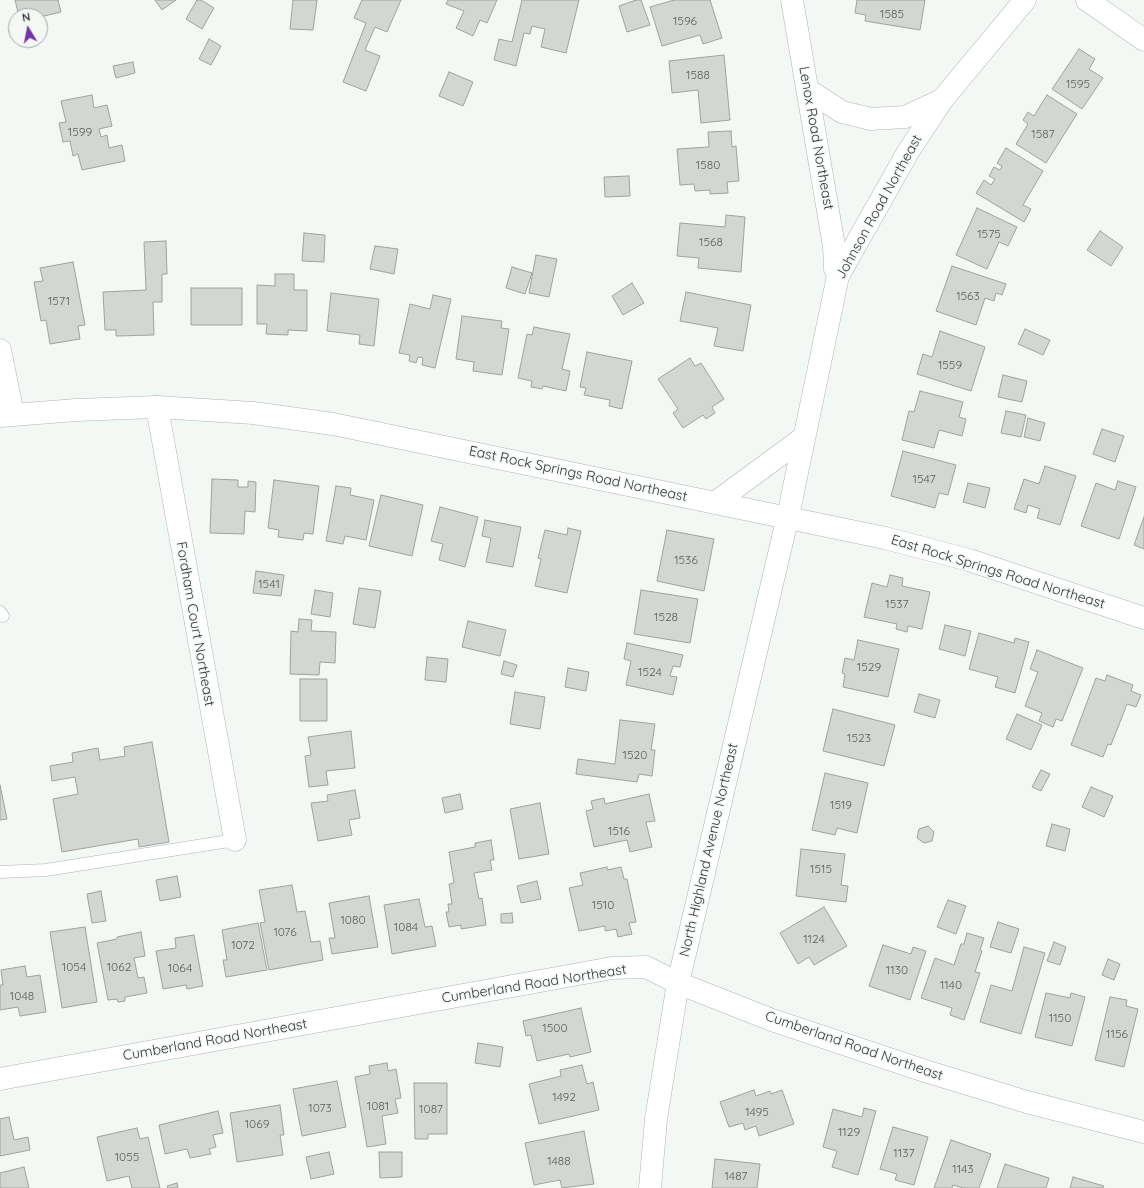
<!DOCTYPE html>
<style>
body{margin:0}
#map{position:relative;width:1144px;height:1188px;overflow:hidden;background:#f3f8f5;font-family:Quicksand,sans-serif}
canvas{display:block}
.north{position:absolute;left:8px;top:8px;width:40px;height:40px;box-sizing:border-box;background:#f3f8f5;border:1px solid #a7aaa8;border-radius:50%;rotate:350deg;font-size:11px;font-weight:700;line-height:16px;text-align:center;color:#343635}
.north::after{content:'';display:block;margin:auto;width:14px;height:18px;background:#7334a9;clip-path:polygon(50% 0,100% 100%,50% 72%,0 100%)}
</style>
<div id="map">
<canvas width="1144" height="1188"></canvas>
<div class="north">N</div>
</div>
<script>
const c = document.querySelector('canvas').getContext('2d');
c.lineJoin = 'round';
function paint(path, color) { c.fillStyle = color; c.fill(path, 'evenodd'); }
const shape = rows => new Path2D(rows.map(r => 'M' + r).join(''));
function trace(path, color, width, dash) { c.strokeStyle = color; c.lineWidth = width; c.lineCap = dash ? 'butt' : 'round'; c.setLineDash(dash || []); c.stroke(path); }
function label(font, color, halo, rows, align = 'center') {
  c.font = font + ' Quicksand,sans-serif'; c.lineWidth = 3; c.setLineDash([]); c.textBaseline = 'middle'; c.strokeStyle = halo; c.fillStyle = color; for (const [text, x, y, turn = 0] of rows) {
    c.save(); c.translate(x, y); c.rotate((+turn || 0) * Math.PI / 180); c.textAlign = isNaN(turn) ? turn : align; if (halo) c.strokeText(text, 0, 0); c.fillText(text, 0, 0); c.restore();
  }
}
const building = shape([
 [15,0,58,0,61,12,40,17,19,16,15,0],
 [155,0,176,0,162,10,155,0],
 [197,0,201,0,214,8,202,29,186,19,197,0],
 [293,0,317,0,313,30,290,29,293,0],
 [362,0,401,0,387,32,375,27,365,50,380,56,366,91,343,82,366,23,354,18,362,0],
 [448,0,497,0,487,23,480,20,473,36,456,28,464,11,446,4,448,0],
 [522,0,579,0,566,53,541,47,545,29,532,26,530,34,524,33,516,66,494,60,499,39,512,42,522,0],
 [636,0,641,0,650,25,627,32,619,6,636,0],
 [674,0,710,0,722,38,703,44,700,35,662,46,650,7,674,0],
 [857,0,925,0,920,30,865,21,866,15,855,13,857,0],
 [209,39,221,46,211,65,199,59,209,39],
 [1079,49,1095,59,1089,69,1103,78,1082,109,1052,89,1079,49],
 [724,55,730,120,701,123,698,90,672,93,669,61,724,55],
 [133,62,135,73,116,78,113,66,133,62],
 [449,72,473,82,463,106,439,96,449,72],
 [92,95,94,108,107,105,112,126,99,129,101,137,107,135,109,148,122,145,125,161,82,170,78,154,73,156,70,141,63,142,59,123,66,122,61,101,92,95],
 [1047,95,1077,114,1046,163,1016,144,1028,124,1023,120,1028,112,1034,116,1047,95],
 [731,131,732,147,736,146,739,181,727,182,728,193,710,194,710,190,695,191,694,184,680,185,677,149,709,147,708,132,731,131],
 [1006,148,1043,171,1023,205,1031,209,1024,222,976,193,984,180,991,185,995,179,989,176,994,167,1000,170,1002,166,997,163,1006,148],
 [629,176,630,196,605,197,604,177,629,176],
 [977,208,1017,227,1008,246,999,242,987,269,956,255,977,208],
 [726,215,745,217,741,272,698,268,699,258,677,256,680,223,725,227,726,215],
 [1100,231,1123,247,1111,266,1087,250,1100,231],
 [304,233,325,235,324,262,302,261,304,233],
 [166,241,167,274,162,274,162,302,153,302,154,335,116,336,116,330,105,330,103,292,146,290,144,242,166,241],
 [375,246,398,249,394,274,370,269,375,246],
 [536,255,557,259,549,297,529,293,536,255],
 [73,262,85,325,78,326,80,339,50,344,46,320,41,321,34,282,43,281,40,268,73,262],
 [952,266,1006,284,1002,295,996,293,994,301,985,298,976,325,936,311,952,266],
 [512,267,532,273,525,294,506,288,512,267],
 [275,274,294,274,294,290,307,290,307,331,288,330,288,335,266,334,267,324,257,324,257,285,275,286,275,274],
 [632,283,644,303,623,315,612,296,632,283],
 [191,288,242,288,242,325,191,325,191,288],
 [686,292,751,305,743,351,714,346,718,328,680,321,686,292],
 [331,293,379,299,374,346,359,344,360,335,327,331,331,293],
 [433,295,451,299,435,368,422,365,423,358,418,357,416,363,409,361,410,355,399,353,410,304,430,309,433,295],
 [462,316,502,321,501,328,509,329,502,375,473,371,474,362,456,359,462,316],
 [534,327,570,334,562,369,570,371,566,391,543,386,542,389,531,387,532,381,518,378,527,334,532,335,534,327],
 [1025,329,1050,340,1043,355,1018,344,1025,329],
 [940,331,985,347,971,391,917,374,923,354,932,357,940,331],
 [587,352,632,361,622,409,609,406,610,400,584,395,586,388,580,387,587,352],
 [690,358,695,366,701,363,724,399,712,407,715,413,706,419,703,415,683,428,673,413,678,409,658,379,690,358],
 [1003,375,1027,381,1022,402,998,397,1003,375],
 [920,391,963,402,959,417,966,419,962,436,939,430,934,448,902,440,909,411,914,412,920,391],
 [1006,411,1026,415,1021,437,1001,433,1006,411],
 [1028,418,1045,423,1040,441,1024,437,1028,418],
 [1102,429,1124,436,1115,462,1093,454,1102,429],
 [903,451,956,465,948,495,939,493,935,508,891,496,903,451],
 [1045,466,1076,476,1060,525,1037,518,1040,509,1028,505,1026,513,1014,509,1024,479,1039,484,1045,466],
 [212,479,238,480,238,487,248,487,248,481,256,482,255,512,245,511,244,534,210,533,212,479],
 [274,480,319,486,313,534,304,533,303,540,278,537,279,530,268,528,274,480],
 [1118,481,1136,487,1119,539,1081,526,1096,483,1115,490,1118,481],
 [968,483,990,488,985,508,963,502,968,483],
 [336,486,351,488,350,495,374,500,366,540,345,536,343,544,326,541,336,486],
 [381,495,423,505,412,556,369,546,381,495],
 [440,507,478,517,465,567,439,560,443,544,431,541,440,507],
 [1144,517,1144,549,1134,545,1144,517],
 [485,520,521,527,513,567,486,562,491,538,482,536,485,520],
 [568,528,581,531,567,593,535,586,541,559,538,558,545,530,567,535,568,528],
 [667,530,714,539,704,591,657,581,667,530],
 [256,571,284,575,281,596,253,593,256,571],
 [890,575,903,578,902,586,930,592,922,629,908,626,907,632,896,629,897,624,864,617,872,583,887,587,890,575],
 [359,588,381,591,375,628,353,624,359,588],
 [315,590,333,593,330,617,311,614,315,590],
 [641,590,698,599,690,643,634,634,641,590],
 [299,619,312,620,311,631,336,632,335,663,320,662,319,675,290,674,291,631,298,632,299,619],
 [468,621,506,630,500,656,462,647,468,621],
 [945,625,971,631,965,656,939,649,945,625],
 [979,633,1014,643,1015,638,1029,642,1015,693,995,687,998,677,969,669,979,633],
 [858,640,899,649,888,697,843,687,845,674,842,673,845,658,854,660,858,640],
 [627,643,683,655,680,667,673,666,670,676,677,677,673,695,626,685,631,661,624,659,627,643],
 [1037,650,1083,668,1062,721,1056,719,1053,727,1039,721,1042,713,1025,706,1038,672,1030,669,1037,650],
 [427,657,448,659,446,682,425,680,427,657],
 [504,661,517,665,513,677,501,674,504,661],
 [568,668,589,672,586,691,565,687,568,668],
 [1107,675,1133,685,1131,691,1141,695,1136,707,1127,704,1111,745,1108,744,1103,757,1071,745,1096,678,1105,681,1107,675],
 [300,679,327,679,327,721,300,721,300,679],
 [515,692,545,697,540,729,510,724,515,692],
 [919,694,940,700,935,718,914,712,919,694],
 [833,709,895,725,884,766,823,751,833,709],
 [1017,714,1042,725,1031,750,1006,739,1017,714],
 [620,720,655,724,651,750,655,750,652,776,639,774,637,782,576,774,578,759,615,764,620,720],
 [351,731,355,768,326,771,328,785,309,787,305,756,311,755,308,737,351,731],
 [152,742,169,842,139,847,138,839,62,852,53,799,78,794,75,777,52,781,50,766,73,762,72,753,98,748,100,760,125,756,124,747,152,742],
 [1041,770,1050,774,1041,791,1032,787,1041,770],
 [825,773,868,783,857,833,837,828,835,835,812,830,825,773],
 [0,785,7,819,0,820,0,785],
 [1091,787,1113,796,1104,817,1082,807,1091,787],
 [355,790,360,818,349,820,352,835,318,841,311,803,328,801,327,795,355,790],
 [460,794,463,809,445,813,442,798,460,794],
 [649,794,655,821,646,822,652,847,630,852,627,840,594,847,586,811,593,809,591,801,604,798,605,804,649,794],
 [540,803,549,854,519,859,510,809,540,803],
 [1052,824,1070,829,1065,851,1046,846,1052,824],
 [928,826,934,832,932,841,924,843,917,838,919,829,928,826],
 [491,840,494,860,490,860,492,870,474,873,479,899,482,898,486,925,461,929,461,925,449,927,446,912,449,912,448,904,452,904,449,884,454,883,449,852,475,847,475,843,491,840],
 [801,849,845,854,841,885,848,886,846,902,796,896,801,849],
 [607,867,607,870,621,867,624,879,627,879,636,922,629,923,632,934,618,937,616,929,605,931,605,926,579,931,569,888,583,885,580,873,607,867],
 [177,876,181,897,160,901,156,880,177,876],
 [537,881,541,899,521,903,517,886,537,881],
 [292,885,297,912,305,911,311,942,320,941,323,960,269,970,260,923,265,922,259,890,292,885],
 [101,891,106,921,92,923,87,894,101,891],
 [369,896,378,947,332,954,329,938,335,938,329,903,369,896],
 [419,899,425,927,432,926,436,946,392,954,384,905,419,899],
 [948,900,966,906,956,934,937,927,948,900],
 [824,907,847,946,814,965,809,957,798,964,780,933,824,907],
 [512,913,513,923,501,923,501,914,512,913],
 [998,922,1019,929,1011,953,990,947,998,922],
 [258,923,267,970,226,977,223,960,227,960,222,930,258,923],
 [85,927,97,1002,62,1008,50,932,85,927],
 [141,932,145,956,134,958,138,978,144,977,147,993,125,997,125,1001,118,1002,117,999,108,1000,97,943,117,939,117,937,141,932],
 [967,933,984,938,980,950,982,951,975,972,980,973,964,1020,950,1015,952,1008,921,998,935,958,954,965,961,944,964,944,967,933],
 [194,935,203,986,187,989,186,985,163,989,156,951,176,948,175,938,194,935],
 [1054,942,1066,947,1060,965,1047,961,1054,942],
 [883,945,911,954,913,947,926,951,910,1000,869,986,883,945],
 [1024,947,1045,953,1021,1034,980,1022,991,985,1012,991,1024,947],
 [1108,959,1120,964,1114,980,1102,975,1108,959],
 [25,966,27,977,40,975,46,1012,20,1016,18,1007,0,1010,0,985,3,985,1,970,25,966],
 [1046,993,1070,998,1071,993,1085,997,1072,1046,1035,1037,1046,993],
 [1110,997,1127,1000,1126,1006,1138,1009,1124,1067,1095,1060,1110,997],
 [581,1008,591,1052,570,1057,569,1054,537,1061,531,1035,526,1036,523,1021,581,1008],
 [478,1043,503,1047,500,1067,475,1063,478,1043],
 [387,1063,388,1071,396,1069,401,1098,395,1099,398,1113,382,1116,386,1144,367,1147,355,1077,370,1074,369,1066,387,1063],
 [582,1065,587,1084,593,1082,599,1110,539,1124,529,1084,561,1076,560,1070,582,1065],
 [337,1081,346,1127,302,1136,293,1089,337,1081],
 [414,1083,447,1083,447,1134,428,1134,428,1139,415,1139,414,1083],
 [754,1090,756,1096,770,1091,771,1094,782,1090,794,1124,759,1136,756,1126,745,1130,743,1123,729,1127,720,1102,754,1090],
 [280,1105,284,1135,280,1135,283,1155,237,1162,230,1113,280,1105],
 [864,1108,876,1111,858,1175,832,1167,837,1151,823,1147,833,1109,862,1117,864,1108],
 [218,1111,223,1133,213,1135,216,1147,209,1149,211,1154,190,1158,187,1149,165,1154,159,1125,218,1111],
 [9,1117,14,1140,28,1137,30,1150,0,1156,0,1119,9,1117],
 [893,1127,928,1137,914,1185,895,1180,897,1174,880,1169,893,1127],
 [137,1128,140,1139,148,1137,160,1188,132,1188,129,1176,107,1181,97,1137,137,1128],
 [584,1131,594,1184,562,1188,560,1180,534,1185,525,1143,584,1131],
 [951,1140,991,1154,979,1188,963,1188,953,1185,952,1188,934,1188,951,1140],
 [329,1152,334,1174,311,1179,306,1157,329,1152],
 [379,1152,402,1152,402,1177,380,1178,379,1152],
 [715,1159,760,1164,757,1188,712,1188,715,1159],
 [1005,1164,1049,1178,1046,1188,997,1188,1005,1164],
 [24,1167,29,1188,0,1188,0,1173,24,1167],
 [1073,1177,1104,1186,1103,1188,1070,1188,1073,1177],
 [177,1183,178,1188,168,1188,167,1186,177,1183]
]);
const lane = shape([
 [0,612,3,616],
 [0,872,46,870,235,840]
]);
const street = shape([
 [792,0,834,246,835,269,838,276],
 [1087,0,1144,40],
 [808,90,842,112,871,119,905,117,942,100],
 [0,350,13,414],
 [157,407,235,840],
 [0,1079,612,968,646,967,678,983,772,1020,925,1071,1027,1102,1144,1132]
]);
const secondary = shape([
 [0,416,76,410,157,407,253,413,333,424,885,538,969,560,1144,618],
 [716,502,803,438],
 [650,1188,656,1119,678,983,788,516,838,276,908,152,942,100,1025,0]
]);
const numberNames = [
 ["1585",892,14],
 ["1596",685,21],
 ["1588",698,75],
 ["1595",1078,84],
 ["1599",80,132],
 ["1587",1043,134],
 ["1580",708,165],
 ["1575",989,234],
 ["1568",711,242],
 ["1563",968,296],
 ["1571",59,301],
 ["1559",950,365],
 ["1547",924,479],
 ["1536",686,560],
 ["1541",269,584],
 ["1537",897,604],
 ["1528",666,617],
 ["1529",869,667],
 ["1524",650,672],
 ["1523",859,738],
 ["1520",635,755],
 ["1519",841,805],
 ["1516",619,831],
 ["1515",821,869],
 ["1510",603,905],
 ["1080",353,920],
 ["1084",406,927],
 ["1076",285,932],
 ["1124",814,939],
 ["1072",243,945],
 ["1054",74,967],
 ["1062",119,967],
 ["1064",180,968],
 ["1130",897,970],
 ["1140",951,985],
 ["1048",22,996],
 ["1150",1060,1018],
 ["1500",555,1028],
 ["1156",1117,1034],
 ["1492",564,1097],
 ["1081",378,1106],
 ["1073",320,1108],
 ["1087",431,1109],
 ["1495",757,1112],
 ["1069",257,1124],
 ["1129",849,1132],
 ["1137",904,1153],
 ["1055",127,1157],
 ["1488",559,1161],
 ["1143",963,1169],
 ["1487",736,1176]
];
const streetNames = [
 ["Lenox Road Northeast",816,138,80],
 ["Johnson Road Northeast",879,207,-61],
 ["East Rock Springs Road Northeast",578,474,12],
 ["East Rock Springs Road Northeast",998,572,17],
 ["Fordham Court Northeast",195,624,80],
 ["North Highland Avenue Northeast",709,850,-77],
 ["Cumberland Road Northeast",534,984,-9],
 ["Cumberland Road Northeast",215,1040,-10],
 ["Cumberland Road Northeast",854,1046,19]
];
paint(building, '#d2d7d3');
trace(building, '#9ea3a0', 1);
trace(lane, '#b0b5b2', 13);
trace(street, '#b0b5b2', 23);
trace(secondary, '#b0b5b2', 23);
trace(lane, '#fff', 12);
trace(street, '#fff', 22);
trace(secondary, '#fff', 22);
label('12px', '#5c5e5c', null, numberNames);
label('14px', '#343635', '#f3f8f5', streetNames);
</script>
